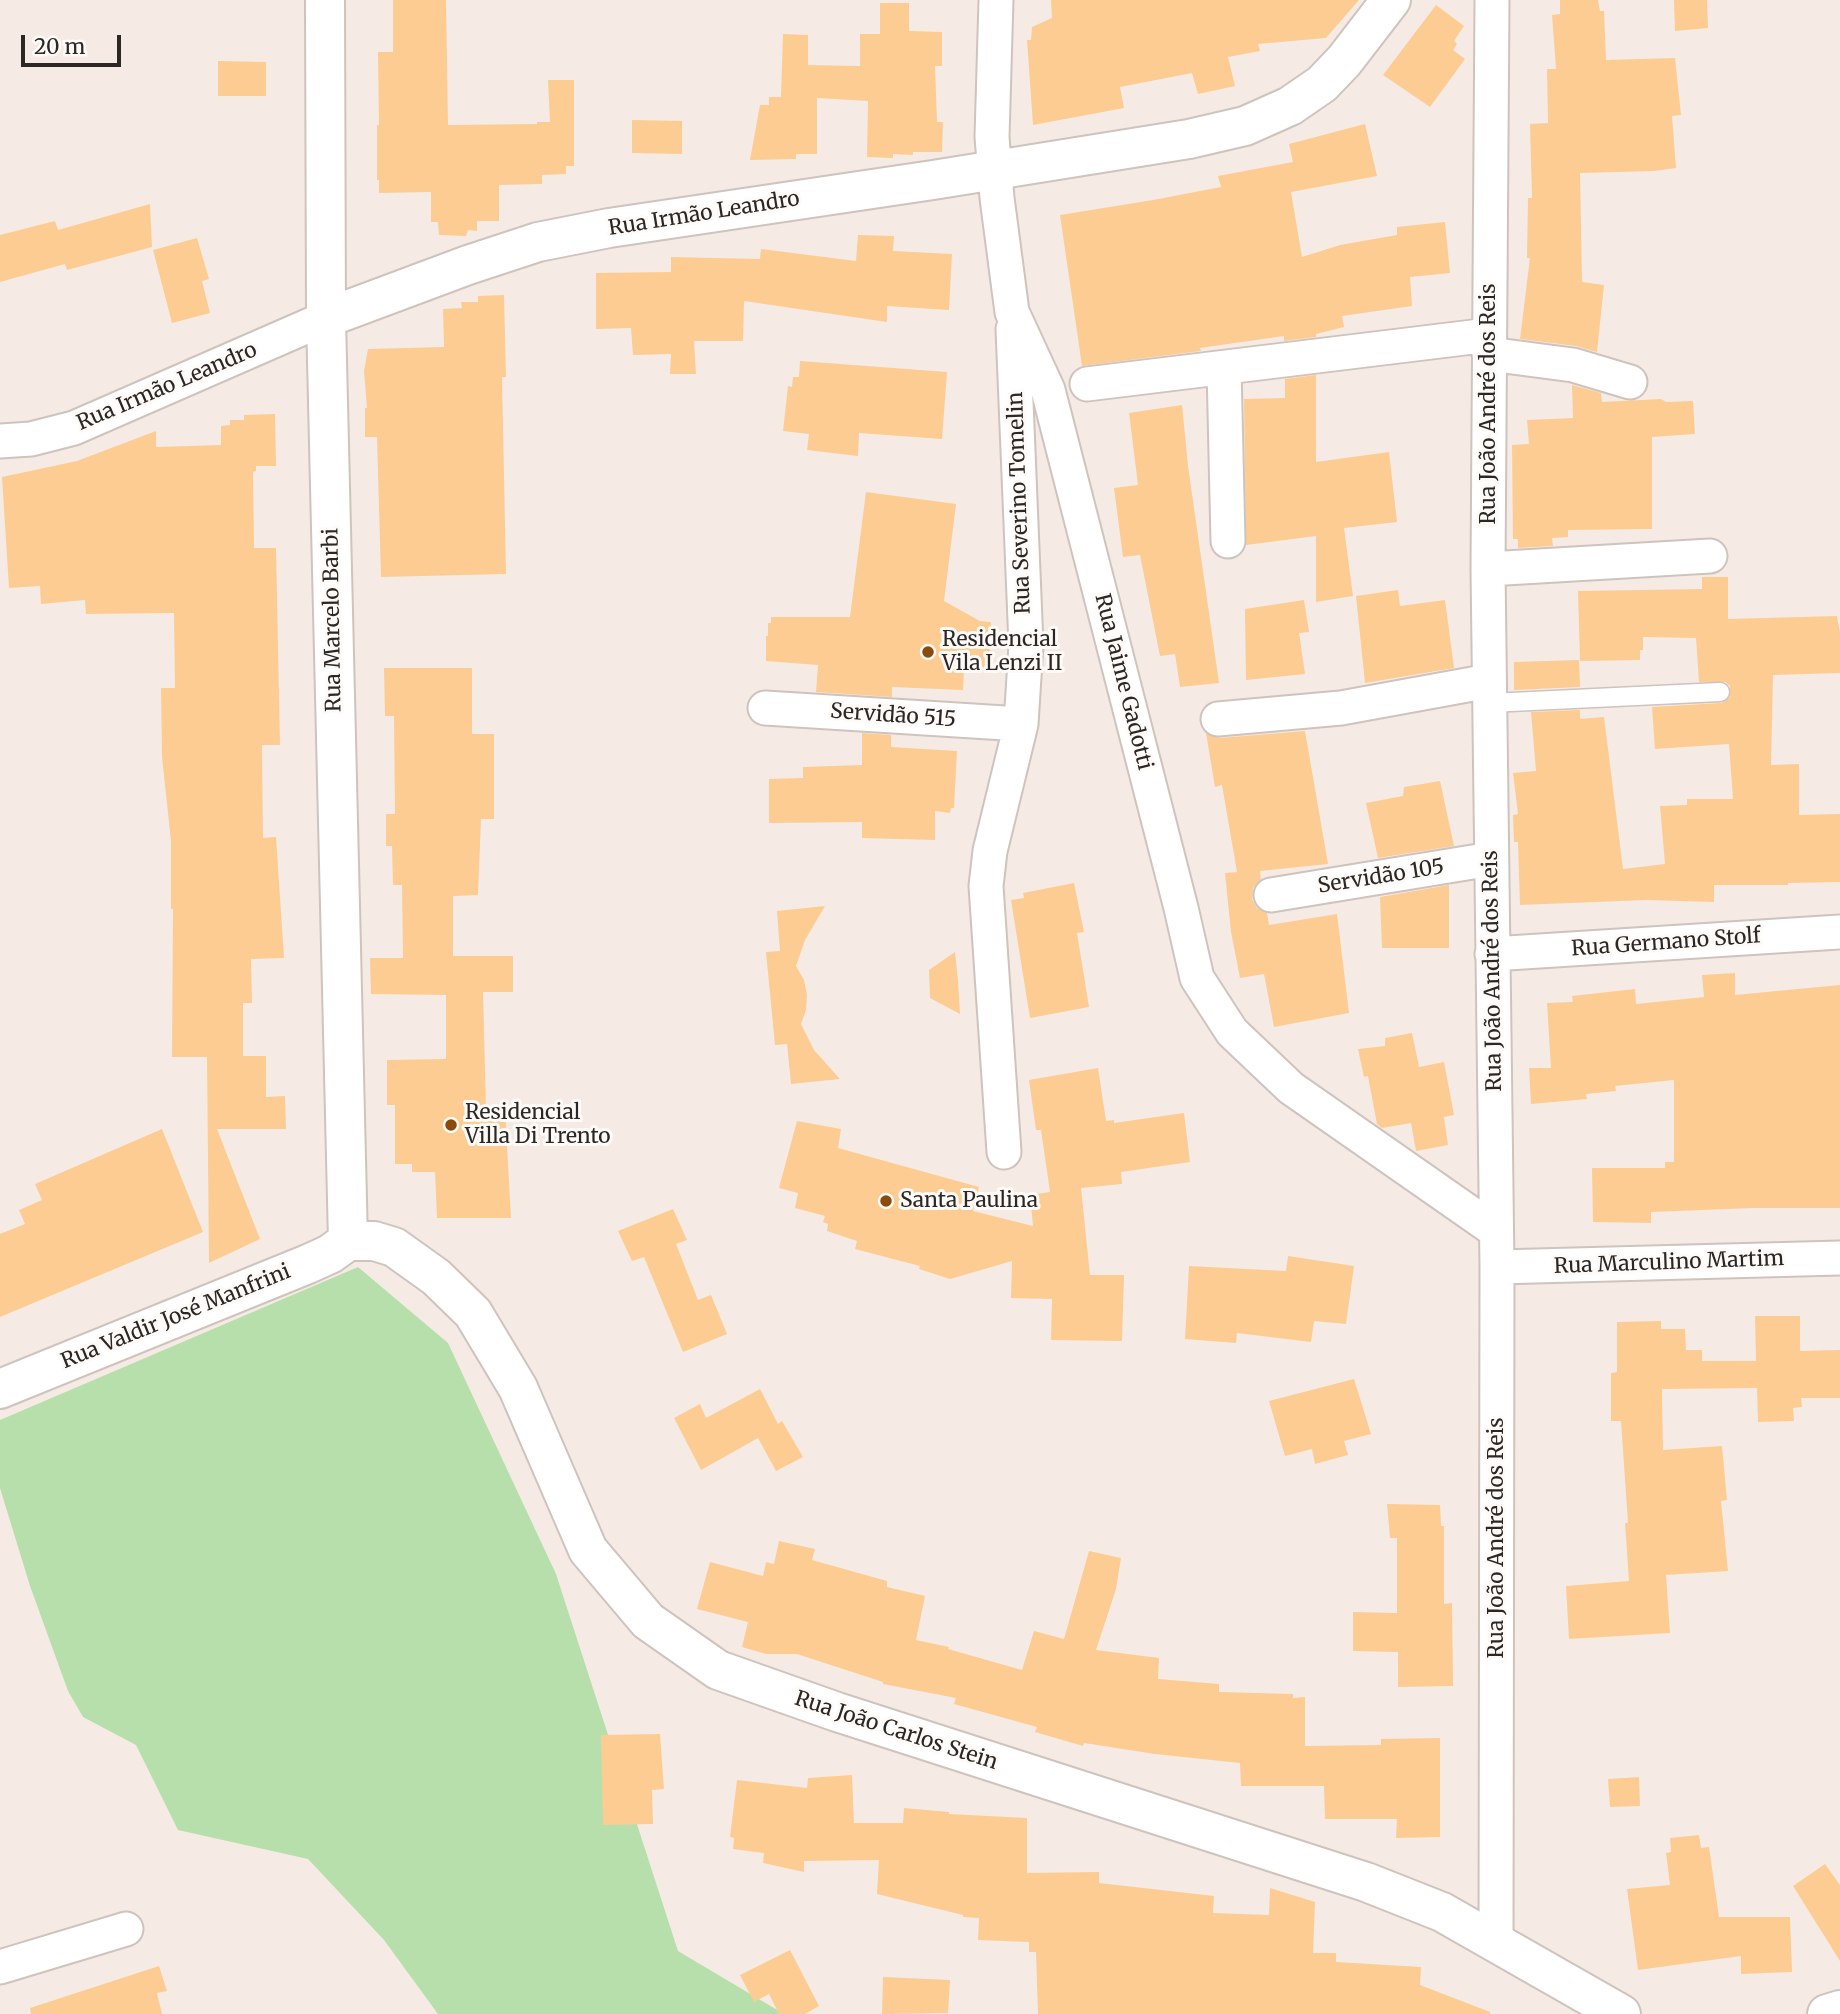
<!DOCTYPE html>
<meta charset="utf-8">
<style>
body{margin:0}
#map{position:relative;width:1840px;height:2014px;overflow:hidden;background:#f6ebe4;font-family:Merriweather,serif}
canvas{display:block}
.scale{position:absolute;left:21px;top:35px;width:100px;height:32px;box-sizing:border-box;border:4px solid #2b2725;border-top:0;padding-left:9px;font-size:21px;line-height:24px;white-space:nowrap;color:#2b2725;-webkit-text-stroke:5px #fefaf7;paint-order:stroke}
</style>
<div id="map">
<canvas width="1840" height="2014"></canvas>
<div class="scale">20 m</div>
</div>
<script>
const c = document.querySelector('canvas').getContext('2d');
c.lineJoin = 'round';
function paint(path, color) { c.fillStyle = color; c.fill(path, 'evenodd'); }
const shape = rows => new Path2D(rows.map(r => 'M' + r).join(''));
function trace(path, color, width, dash) { c.strokeStyle = color; c.lineWidth = width; c.lineCap = dash ? 'butt' : 'round'; c.setLineDash(dash || []); c.stroke(path); }
function label(font, color, halo, rows, align = 'center') {
  c.font = font + ' Merriweather,serif'; c.lineWidth = 6; c.setLineDash([]); c.textBaseline = 'middle'; c.strokeStyle = halo; c.fillStyle = color; for (const [text, x, y, turn = 0] of rows) {
    c.save(); c.translate(x, y); c.rotate((+turn || 0) * Math.PI / 180); c.textAlign = isNaN(turn) ? turn : align; if (halo) c.strokeText(text, 0, 0); c.fillText(text, 0, 0); c.restore();
  }
}
const green = shape([
 [358,1267,448,1343,556,1574,678,1951,784,2014,438,2014,384,1940,308,1859,178,1830,136,1745,83,1717,68,1691,30,1586,0,1488,0,1420]
]);
const building = shape([
 [393,0,446,0,448,125,537,124,537,122,550,122,548,80,574,80,574,166,566,166,566,174,542,175,542,184,499,185,499,221,477,221,477,231,468,230,466,236,439,235,438,222,431,222,431,192,379,193,379,180,377,180,377,125,379,125,378,52,393,52],
 [1051,0,1359,0,1326,38,1258,44,1260,51,1228,57,1235,86,1198,94,1192,73,1120,87,1124,108,1033,125,1027,40,1031,40,1032,27,1052,18],
 [1560,0,1598,0,1600,11,1604,11,1606,60,1675,58,1681,115,1672,116,1676,168,1654,171,1580,173,1582,282,1604,285,1597,352,1576,346,1520,339,1530,258,1527,258,1528,198,1532,198,1530,124,1548,123,1547,69,1556,69,1552,15,1560,14],
 [1674,0,1707,0,1708,28,1675,31],
 [880,3,909,3,909,31,942,32,942,66,935,66,937,122,943,122,942,152,913,152,913,155,893,154,893,158,867,157,868,101,817,98,817,154,796,154,796,159,750,160,760,105,769,105,769,97,781,97,783,34,808,35,808,65,860,66,860,34,880,34],
 [1436,5,1464,26,1454,41,1457,44,1453,50,1465,59,1430,107,1383,75],
 [218,61,266,62,266,96,218,96],
 [632,120,682,121,682,154,632,153],
 [1365,124,1377,176,1291,192,1302,257,1340,245,1397,235,1397,227,1445,222,1450,273,1410,277,1412,306,1342,316,1344,327,1316,334,1316,337,1284,341,1284,336,1200,348,1201,351,1082,366,1060,215,1153,200,1221,187,1218,176,1293,162,1289,144],
 [150,204,152,247,67,270,65,264,0,282,0,235,55,221,58,230],
 [858,235,894,236,893,251,952,254,949,310,887,306,887,322,744,301,743,341,694,341,696,374,670,374,671,354,633,355,631,328,596,329,596,273,671,272,671,257,760,259,761,249,856,261],
 [197,238,209,279,202,281,210,313,172,323,153,250],
 [504,295,506,377,502,377,506,574,381,577,377,437,365,437,365,408,367,408,364,371,368,349,444,347,443,309,462,308,461,302,478,302,478,296],
 [800,361,947,372,942,439,859,433,858,456,807,450,809,434,783,431,788,386,792,387,793,377,799,377],
 [1316,375,1316,462,1389,452,1397,522,1344,528,1353,596,1316,602,1316,536,1246,545,1244,399,1285,398,1285,379],
 [1572,385,1601,393,1602,402,1661,399,1666,402,1693,401,1695,434,1652,437,1652,529,1568,530,1568,537,1552,538,1553,546,1518,548,1518,539,1513,539,1512,445,1529,444,1527,420,1573,418],
 [1182,405,1188,466,1219,683,1180,687,1175,654,1160,656,1140,555,1123,557,1114,488,1138,485,1129,413],
 [275,414,276,466,256,466,256,471,253,472,254,548,276,548,280,745,262,745,263,838,276,837,284,958,251,959,252,1003,243,1003,243,1056,266,1056,266,1097,285,1096,286,1129,217,1129,260,1239,209,1263,207,1057,172,1057,173,909,171,909,171,841,162,757,161,688,175,688,174,613,86,614,85,600,41,604,40,586,9,588,2,477,77,461,156,431,156,447,221,445,221,426,230,425,230,420,244,420,244,415],
 [866,492,956,504,944,601,980,621,991,622,989,671,964,669,963,690,892,687,892,697,816,692,818,665,766,661,766,636,768,636,768,623,771,623,771,617,850,617],
 [1702,577,1728,577,1728,619,1837,616,1840,633,1840,673,1773,675,1771,765,1799,764,1799,815,1840,814,1840,882,1788,883,1788,885,1714,885,1714,902,1646,900,1520,905,1518,842,1514,842,1513,815,1518,814,1513,773,1536,771,1531,712,1580,710,1580,719,1604,717,1623,869,1665,864,1660,806,1687,805,1687,799,1733,799,1729,744,1655,749,1652,707,1721,703,1730,697,1730,686,1725,682,1699,682,1696,638,1643,637,1643,650,1640,650,1640,660,1580,661,1578,591,1702,589],
 [1398,590,1400,606,1445,600,1454,668,1365,683,1356,596],
 [1304,600,1309,632,1299,633,1305,674,1246,680,1245,609],
 [1579,660,1580,687,1514,690,1514,662],
 [384,668,472,668,472,734,494,734,494,819,481,819,478,895,453,896,453,956,513,956,513,992,483,992,486,1110,505,1110,511,1218,437,1218,435,1172,412,1172,412,1164,395,1164,395,1105,387,1105,387,1060,446,1059,446,995,371,994,370,958,403,958,402,885,393,885,392,846,386,846,386,814,395,814,394,716,385,716],
 [1305,731,1328,864,1260,871,1261,879,1253,888,1252,899,1257,908,1267,913,1269,925,1337,914,1349,1013,1274,1027,1264,974,1240,978,1231,932,1225,873,1237,872,1222,785,1215,787,1206,733,1220,738],
 [862,733,891,735,891,747,957,751,954,808,951,808,950,813,935,811,935,840,862,838,862,822,769,823,769,779,803,778,803,767,862,765],
 [1440,781,1454,846,1378,858,1366,803,1403,796,1404,787],
 [1074,883,1084,932,1077,933,1089,1007,1030,1018,1011,900,1024,898,1023,893],
 [1449,885,1449,948,1382,948,1380,897],
 [825,906,805,940,796,966,804,980,807,995,806,1010,801,1024,814,1050,840,1079,791,1084,787,1044,775,1045,766,952,780,951,777,911],
 [955,952,958,980,960,1014,930,998,929,970],
 [1735,973,1735,995,1840,985,1840,1208,1754,1208,1651,1212,1651,1223,1593,1222,1592,1168,1665,1168,1665,1162,1674,1162,1674,1080,1615,1086,1616,1091,1586,1094,1587,1099,1531,1104,1529,1068,1551,1068,1547,1003,1573,1002,1572,996,1635,989,1636,1004,1704,997,1702,975],
 [1412,1033,1419,1067,1444,1062,1454,1115,1444,1117,1448,1145,1416,1151,1411,1123,1382,1128,1377,1124,1368,1076,1364,1077,1358,1049,1385,1046,1385,1038],
 [1098,1068,1106,1121,1114,1120,1114,1123,1184,1113,1190,1162,1121,1172,1122,1184,1081,1188,1090,1275,1124,1275,1122,1341,1051,1340,1052,1299,1011,1298,1012,1261,950,1279,919,1269,920,1266,855,1249,857,1241,827,1231,828,1224,823,1222,825,1216,795,1208,798,1193,779,1188,797,1121,841,1129,838,1148,979,1187,973,1211,1033,1226,1030,1195,1050,1192,1041,1130,1036,1130,1029,1080],
 [162,1129,203,1232,0,1317,0,1234,25,1224,19,1210,42,1200,35,1184],
 [673,1209,687,1240,676,1244,698,1300,711,1295,727,1334,683,1352,644,1257,632,1261,618,1231],
 [1288,1256,1354,1266,1346,1324,1314,1321,1311,1342,1237,1333,1236,1343,1185,1339,1189,1266,1286,1271],
 [1755,1316,1800,1316,1800,1351,1840,1350,1840,1398,1801,1398,1802,1407,1793,1408,1794,1421,1758,1422,1757,1388,1662,1389,1663,1450,1722,1446,1727,1500,1721,1501,1728,1571,1666,1575,1670,1633,1569,1639,1566,1586,1629,1581,1625,1523,1628,1523,1621,1421,1611,1421,1611,1373,1617,1372,1617,1322,1661,1321,1661,1329,1685,1329,1686,1350,1702,1350,1702,1361,1756,1361],
 [1354,1379,1371,1434,1344,1441,1348,1455,1315,1464,1312,1449,1285,1456,1269,1401],
 [760,1389,778,1424,782,1421,803,1457,776,1471,758,1438,701,1470,674,1418,700,1404,706,1418],
 [1387,1504,1440,1505,1441,1526,1444,1526,1444,1604,1452,1603,1453,1686,1398,1687,1398,1652,1353,1651,1353,1612,1397,1613,1397,1538,1390,1538],
 [779,1541,815,1549,812,1560,887,1581,887,1587,925,1596,916,1640,949,1647,948,1649,1022,1670,1034,1631,1064,1639,1089,1551,1121,1558,1116,1589,1096,1650,1159,1658,1158,1679,1219,1684,1219,1692,1293,1694,1293,1698,1305,1697,1305,1746,1381,1745,1381,1739,1440,1738,1440,1837,1396,1838,1397,1819,1325,1819,1324,1786,1241,1786,1240,1763,1155,1754,1084,1743,1083,1746,1035,1732,1037,1727,954,1704,956,1698,883,1684,883,1682,797,1654,766,1654,742,1647,748,1622,697,1609,710,1562,763,1576,766,1562,774,1564],
 [660,1734,664,1789,652,1790,653,1824,603,1825,601,1735],
 [852,1775,854,1823,903,1823,904,1808,949,1812,949,1814,1027,1818,1027,1873,1099,1872,1099,1883,1214,1896,1213,1913,1269,1915,1270,1888,1315,1902,1313,1953,1336,1953,1336,1962,1421,1967,1420,1985,1490,2012,1490,2014,1038,2014,1036,1952,1029,1952,1029,1942,978,1940,979,1918,963,1917,963,1915,877,1894,879,1860,804,1861,804,1872,763,1863,764,1853,733,1849,734,1838,730,1837,737,1780,807,1788,808,1778],
 [1639,1777,1640,1806,1610,1807,1608,1779],
 [1699,1835,1701,1848,1709,1847,1719,1917,1790,1917,1792,1972,1741,1974,1741,1956,1638,1970,1627,1889,1670,1885,1666,1853,1671,1852,1670,1838],
 [1825,1864,1840,1885,1840,1961,1793,1886],
 [790,1950,819,2006,805,2014,779,2014,769,1994,754,2002,740,1975],
 [159,1966,167,1991,157,1993,162,2014,31,2014,30,2008],
 [883,1977,950,1980,948,2013,882,2014]
]);
const service = shape([
 [1490,703,1720,692]
]);
const minor = shape([
 [996,0,992,137,997,198,1012,312,1048,390,1181,908,1197,978,1232,1032,1291,1088,1496,1231],
 [1492,0,1488,569,1497,1267,1496,1942],
 [1489,354,1573,365,1630,382],
 [1224,368,1228,541],
 [1087,384,1489,335],
 [0,441,31,439,74,428,326,318],
 [1488,569,1710,556],
 [765,708,1021,724],
 [1218,719,1341,708,1489,681],
 [1271,895,1491,859],
 [1492,954,1840,932],
 [1004,1152,986,886,990,851,1021,724,1026,645,1013,329],
 [1497,1267,1840,1258],
 [0,1967,126,1929]
]);
const tertiary = shape([
 [325,0,326,318,348,1241],
 [326,318,468,265,538,242,609,228,933,180,1189,139,1245,126,1290,106,1322,84,1344,61,1391,0],
 [348,1241,374,1241,394,1247,436,1277,473,1313,518,1388,588,1550,648,1621,718,1670,837,1712,1366,1882,1442,1912,1621,2014],
 [0,1389,308,1264,330,1254,348,1241],
 [1827,2014,1840,2010]
]);
const markers = [
 [928,652,7,"#894c0b"],
 [451,1125,7,"#894c0b"],
 [886,1201,7,"#894c0b"]
];
const streetNames = [
 ["Rua Irmão Leandro",704,214,-9],
 ["Rua Irmão Leandro",167,387,-23],
 ["Rua João André dos Reis",1489,404,-90],
 ["Rua Severino Tomelin",1020,503,-92],
 ["Rua Marcelo Barbi",333,620,-91],
 ["Rua Jaime Gadotti",1123,682,76],
 ["Servidão 515",893,716,4],
 ["Servidão 105",1381,877,-9],
 ["Rua Germano Stolf",1666,943,-4],
 ["Rua João André dos Reis",1493,971,-91],
 ["Rua Marculino Martim",1669,1263,-2],
 ["Rua Valdir José Manfrini",176,1317,-22],
 ["Rua João André dos Reis",1497,1538,-90],
 ["Rua João Carlos Stein",896,1731,18]
];
const poiNames = [
 ["Residencial",942,640],
 ["Vila Lenzi II",942,664],
 ["Residencial",465,1113],
 ["Villa Di Trento",465,1137],
 ["Santa Paulina",900,1201]
];
paint(green, '#b7dfac');
paint(building, '#fccc93');
trace(service, '#cec3bd', 21);
trace(minor, '#cec3bd', 37);
trace(tertiary, '#cec3bd', 42);
trace(service, '#fff', 18);
trace(minor, '#fff', 33);
trace(tertiary, '#fff', 38);
for (const [x, y, r, color] of markers) { const dot = new Path2D(); dot.arc(x, y, r, 0, 2 * Math.PI); c.fillStyle = color; c.fill(dot); trace(dot, '#fefaf7', 2.5); }
label('21px', '#2b2725', '#fefaf7', streetNames);
label('21px', '#2b2725', '#fefaf7', poiNames, 'left');
</script>
